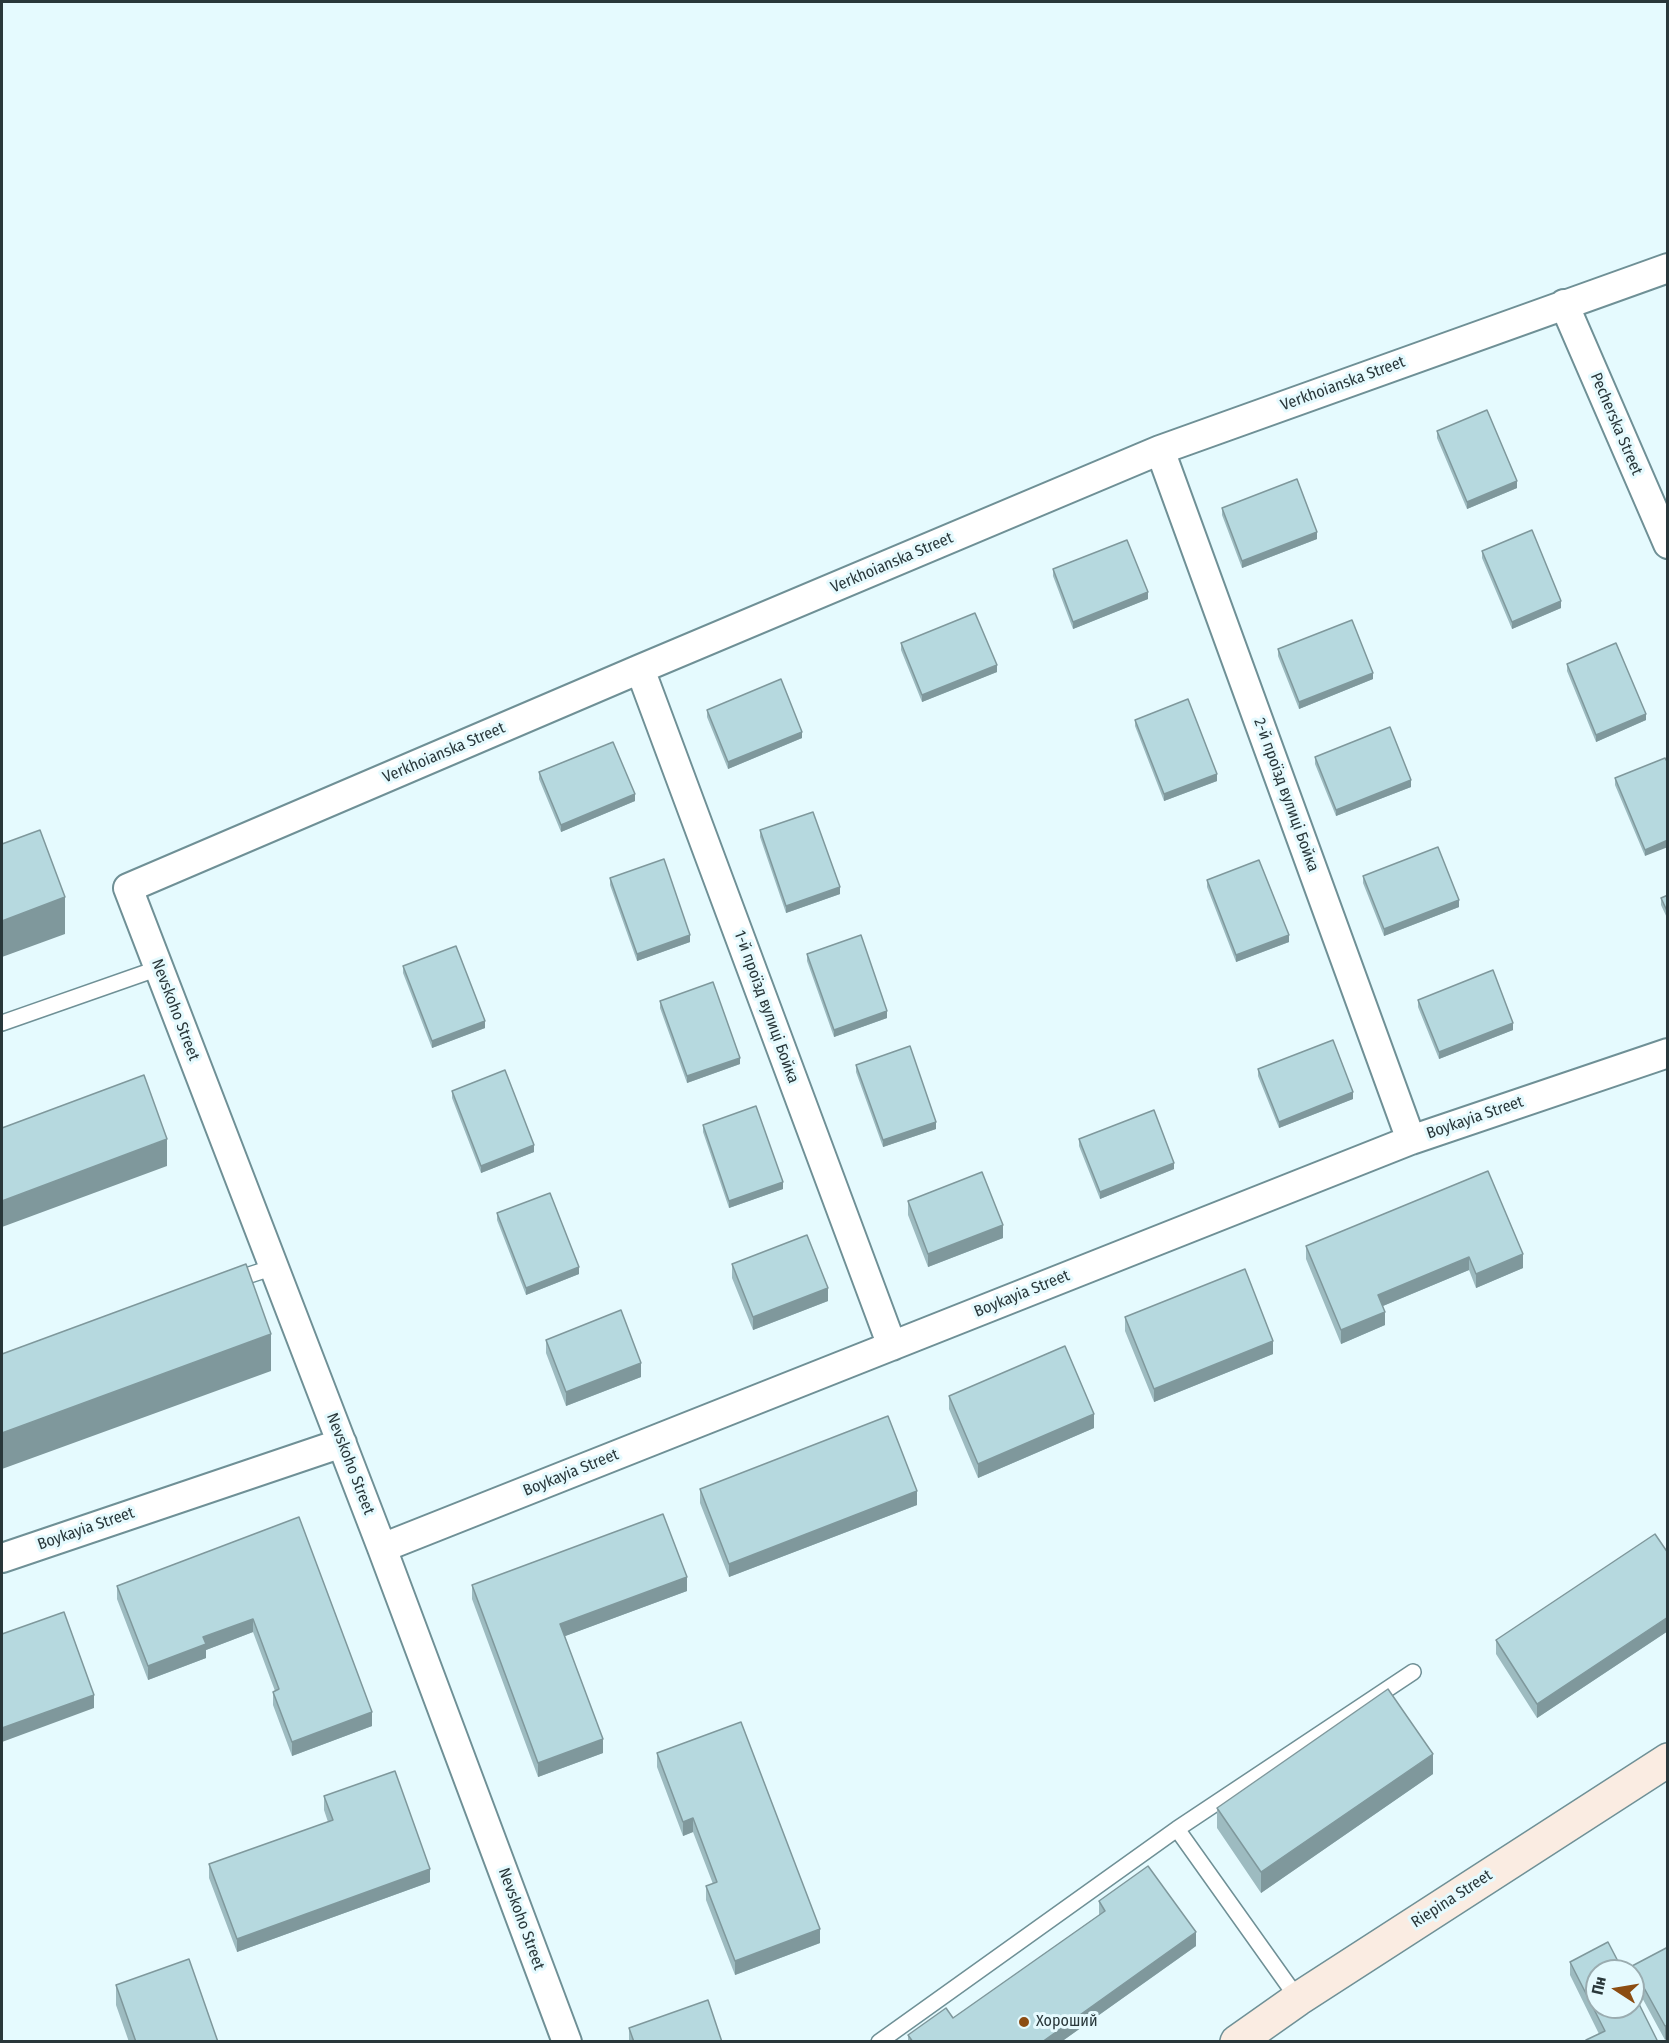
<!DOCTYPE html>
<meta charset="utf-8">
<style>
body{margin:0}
#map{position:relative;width:1669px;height:2043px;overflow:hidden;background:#e5fafe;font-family:"Fira Sans Condensed",sans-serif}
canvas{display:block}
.frame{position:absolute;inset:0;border:3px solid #29373a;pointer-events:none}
.north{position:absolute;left:1585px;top:1959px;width:60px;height:60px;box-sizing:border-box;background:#e5fafe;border:2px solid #9aacb0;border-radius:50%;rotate:282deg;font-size:16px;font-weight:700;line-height:24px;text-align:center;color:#29373a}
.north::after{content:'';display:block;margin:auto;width:21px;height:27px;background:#8c4d12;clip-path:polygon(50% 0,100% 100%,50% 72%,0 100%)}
</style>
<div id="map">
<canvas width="1669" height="2043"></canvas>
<div class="frame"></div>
<div class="north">Пн</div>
</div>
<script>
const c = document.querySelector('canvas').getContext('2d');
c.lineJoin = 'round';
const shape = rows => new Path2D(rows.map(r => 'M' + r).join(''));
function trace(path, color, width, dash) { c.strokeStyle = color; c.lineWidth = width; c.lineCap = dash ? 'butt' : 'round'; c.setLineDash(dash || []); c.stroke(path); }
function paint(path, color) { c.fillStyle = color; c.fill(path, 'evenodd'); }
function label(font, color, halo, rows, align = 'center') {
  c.font = font + ' "Fira Sans Condensed",sans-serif'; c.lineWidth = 6; c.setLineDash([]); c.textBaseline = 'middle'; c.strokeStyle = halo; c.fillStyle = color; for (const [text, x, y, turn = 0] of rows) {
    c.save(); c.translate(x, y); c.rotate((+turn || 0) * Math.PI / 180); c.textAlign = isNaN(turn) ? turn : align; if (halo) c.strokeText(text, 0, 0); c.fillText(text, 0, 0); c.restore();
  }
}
const lane = shape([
 [2,1023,159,968],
 [231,1281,274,1267],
 [1298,1999,1177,1829,1413,1672],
 [879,2042,1177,1829]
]);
const street = shape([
 [1564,304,1668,544],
 [1160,450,1411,1140],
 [640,669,892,1346],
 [382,1548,1411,1140,1668,1053],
 [2,1558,342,1443],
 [567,2042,382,1548,128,888,640,669,1160,450,1668,268]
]);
const secondary = shape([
 [1237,2042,1298,1999,1668,1760]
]);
const wall = shape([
 [1437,431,1517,488,1467,509,1437,438],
 [1222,508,1317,539,1242,568,1222,515],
 [1482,551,1561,608,1512,629,1482,558],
 [1053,569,1148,599,1073,629,1053,576],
 [901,643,997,672,922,702,901,650],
 [1278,649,1373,679,1299,709,1278,656],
 [1567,664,1646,720,1596,742,1567,671],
 [707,710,802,738,728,769,707,717],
 [1135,720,1217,781,1164,801,1135,726],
 [1315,757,1411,787,1336,816,1315,764],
 [1668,763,1645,856,1615,785,1615,778],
 [539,772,635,801,561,832,539,779],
 [760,830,840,894,786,913,760,837],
 [1363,876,1459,907,1384,936,1363,883],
 [610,878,690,942,637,961,610,885],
 [1207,880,1289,942,1236,962,1207,887],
 [1668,895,1668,920,1661,905,1661,898],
 [807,954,887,1018,834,1037,807,961],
 [403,966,485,1028,432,1048,403,973],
 [1418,1000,1513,1030,1439,1059,1418,1007],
 [660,1001,740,1064,687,1083,660,1008],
 [856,1065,936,1129,883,1147,856,1072],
 [1258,1069,1353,1099,1279,1128,1258,1076],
 [452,1091,534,1152,481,1173,452,1098],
 [703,1125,783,1189,729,1208,703,1132],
 [1079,1139,1174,1169,1100,1199,1079,1146],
 [1488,1171,1523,1268,1476,1288,1469,1270,1383,1306,1385,1325,1341,1344,1306,1259,1306,1246],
 [908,1201,1003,1238,928,1267,908,1215],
 [497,1213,579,1274,526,1295,497,1220],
 [732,1264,828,1301,753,1330,732,1278],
 [1125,1317,1273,1354,1154,1402,1125,1331],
 [546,1340,641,1377,566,1406,546,1353],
 [949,1396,1094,1428,978,1478,949,1409],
 [700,1489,917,1505,729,1577,700,1503],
 [299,1517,372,1726,292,1756,273,1705,273,1692,275,1691,253,1632,206,1650,206,1658,148,1680,117,1599,117,1586],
 [1668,1553,1668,1631,1537,1718,1496,1654,1496,1640],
 [472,1585,687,1591,565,1636,603,1753,538,1777,472,1599],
 [657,1753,820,1943,735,1975,706,1900,706,1886,713,1884,693,1832,683,1836,657,1767],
 [1433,1774,1261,1893,1217,1828,1217,1808],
 [324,1796,430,1882,237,1952,209,1878,209,1864,328,1822,324,1810],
 [1099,1901,1196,1946,1061,2042,908,2042,908,2035,953,2018,1099,1915],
 [1668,1947,1665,2040,1633,1981,1632,1966],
 [1570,1962,1658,2042,1586,2042,1586,2040,1599,2034,1570,1975],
 [116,1985,218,2042,129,2042,116,2005],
 [629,2028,722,2042,629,2042]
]);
const shadedWall = shape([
 [1517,481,1517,488,1467,509,1467,502],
 [1317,532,1317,539,1242,568,1242,561],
 [1148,592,1148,599,1073,629,1073,622],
 [1561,601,1561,608,1512,629,1512,622],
 [997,665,997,672,922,702,922,695],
 [1373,673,1373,679,1299,709,1299,702],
 [1646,714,1646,720,1596,742,1596,735],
 [802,732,802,738,728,769,728,762],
 [1217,774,1217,781,1164,801,1164,794],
 [1411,780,1411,787,1336,816,1336,810],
 [635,794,635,801,561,832,561,825],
 [1668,840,1668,847,1645,856,1645,850],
 [840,887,840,894,786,913,786,906],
 [65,897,65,934,2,957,2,921],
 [1459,900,1459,907,1384,936,1384,929],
 [690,935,690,942,637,961,637,954],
 [1289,935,1289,942,1236,962,1236,955],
 [887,1011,887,1018,834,1037,834,1030],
 [485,1021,485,1028,432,1048,432,1041],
 [1513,1023,1513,1030,1439,1059,1439,1052],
 [740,1058,740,1064,687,1083,687,1076],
 [1353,1092,1353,1099,1279,1128,1279,1122],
 [936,1122,936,1129,883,1147,883,1140],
 [167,1139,167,1166,2,1227,2,1201],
 [534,1145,534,1152,481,1173,481,1166],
 [1174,1163,1174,1169,1100,1199,1100,1192],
 [783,1182,783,1189,729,1208,729,1201],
 [1003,1225,1003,1238,928,1267,928,1254],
 [1523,1254,1523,1268,1476,1288,1476,1274],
 [1469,1257,1469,1270,1378,1308,1378,1295],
 [579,1267,579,1274,526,1295,526,1288],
 [828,1288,828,1301,753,1330,753,1317],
 [1385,1312,1385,1325,1341,1344,1341,1330],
 [271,1334,271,1371,2,1469,2,1433],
 [1273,1341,1273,1354,1154,1402,1154,1389],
 [641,1363,641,1377,566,1406,566,1392],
 [1094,1414,1094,1428,978,1478,978,1464],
 [917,1491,917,1505,729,1577,729,1564],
 [687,1577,687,1591,560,1638,560,1624],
 [1668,1617,1668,1631,1537,1718,1537,1704],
 [253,1619,253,1632,206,1650,206,1658,148,1680,148,1666,203,1637],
 [94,1695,94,1708,2,1742,2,1728],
 [372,1712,372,1726,292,1756,292,1742],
 [603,1739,603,1753,538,1777,538,1763],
 [1433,1754,1433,1774,1261,1893,1261,1872],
 [693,1818,693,1832,683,1836,683,1822],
 [430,1869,430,1882,237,1952,237,1939],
 [820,1929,820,1943,735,1975,735,1961],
 [1196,1932,1196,1946,1061,2042,1042,2042],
 [1668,2025,1668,2038,1665,2040,1665,2026]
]);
const building = shape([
 [1487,410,1517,481,1467,502,1437,431,1487,410],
 [1297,479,1317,532,1242,561,1222,508,1297,479],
 [1532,530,1561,601,1512,622,1482,551,1532,530],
 [1127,540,1148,592,1073,622,1053,569,1127,540],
 [975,613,997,665,922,695,901,643,975,613],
 [1352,620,1373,673,1299,702,1278,649,1352,620],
 [1616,643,1646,714,1596,735,1567,664,1616,643],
 [781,679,802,732,728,762,707,710,781,679],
 [1188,699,1217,774,1164,794,1135,720,1188,699],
 [1390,727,1411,780,1336,810,1315,757,1390,727],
 [613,742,635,794,561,825,539,772,613,742],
 [1665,758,1668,763,1668,840,1645,850,1615,778,1665,758],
 [813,812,840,887,786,906,760,830,813,812],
 [40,830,65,897,2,921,2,844,40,830],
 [1438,847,1459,900,1384,929,1363,876,1438,847],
 [664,859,690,935,637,954,610,878,664,859],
 [1259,860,1289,935,1236,955,1207,880,1259,860],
 [1668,895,1668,913,1661,898,1668,895],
 [861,935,887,1011,834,1030,807,954,861,935],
 [456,946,485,1021,432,1041,403,966,456,946],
 [1493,970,1513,1023,1439,1052,1418,1000,1493,970],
 [713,982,740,1058,687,1076,660,1001,713,982],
 [1333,1040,1353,1092,1279,1122,1258,1069,1333,1040],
 [910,1046,936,1122,883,1140,856,1065,910,1046],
 [505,1070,534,1145,481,1166,452,1091,505,1070],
 [144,1075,167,1139,2,1201,2,1128,144,1075],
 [756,1106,783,1182,729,1201,703,1125,756,1106],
 [1154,1110,1174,1163,1100,1192,1079,1139,1154,1110],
 [1488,1171,1523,1254,1476,1274,1469,1257,1378,1295,1385,1312,1341,1330,1306,1246,1488,1171],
 [982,1172,1003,1225,928,1254,908,1201,982,1172],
 [550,1193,579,1267,526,1288,497,1213,550,1193],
 [807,1235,828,1288,753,1317,732,1264,807,1235],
 [246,1264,271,1334,2,1433,2,1354,246,1264],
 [1245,1269,1273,1341,1154,1389,1125,1317,1245,1269],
 [621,1310,641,1363,566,1392,546,1340,621,1310],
 [1065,1346,1094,1414,978,1464,949,1396,1065,1346],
 [888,1416,917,1491,729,1564,700,1489,888,1416],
 [663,1514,687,1577,560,1624,603,1739,538,1763,472,1585,663,1514],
 [299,1517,372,1712,292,1742,273,1692,279,1689,253,1619,203,1637,206,1644,148,1666,117,1586,299,1517],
 [1655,1534,1668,1553,1668,1617,1537,1704,1496,1640,1655,1534],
 [64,1612,94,1695,2,1728,2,1634,64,1612],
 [1388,1689,1433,1754,1261,1872,1217,1808,1388,1689],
 [741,1722,820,1929,735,1961,706,1886,717,1882,693,1818,683,1822,657,1753,741,1722],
 [395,1771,430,1869,237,1939,209,1864,333,1820,324,1796,395,1771],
 [1148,1866,1196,1932,1042,2042,913,2042,908,2035,946,2008,953,2018,1105,1911,1099,1901,1148,1866],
 [1608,1942,1623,1971,1597,1971,1597,2007,1633,2007,1633,1992,1658,2042,1587,2042,1586,2040,1605,2031,1570,1962,1608,1942],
 [1668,1947,1668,2025,1665,2026,1632,1966,1668,1947],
 [189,1959,218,2042,136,2042,116,1985,189,1959],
 [708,2000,722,2042,634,2042,629,2028,708,2000]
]);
const markers = [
 [1024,2022,6,"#8c4d12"]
];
const streetNames = [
 ["Verkhoianska Street",1343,384,-20],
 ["Pecherska Street",1616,424,67],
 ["Verkhoianska Street",892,563,-23],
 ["Verkhoianska Street",444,753,-23],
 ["2-й проїзд вулиці Бойка",1286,795,70],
 ["1-й проїзд вулиці Бойка",766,1007,70],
 ["Nevskoho Street",175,1010,69],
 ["Boykayia Street",1475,1118,-19],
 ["Boykayia Street",1022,1294,-22],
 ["Nevskoho Street",350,1464,69],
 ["Boykayia Street",571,1473,-22],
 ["Boykayia Street",86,1529,-19],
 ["Riepina Street",1452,1899,-33],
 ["Nevskoho Street",521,1919,70]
];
const poiNames = [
 ["Хороший",1036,2022]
];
trace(lane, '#6f9096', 18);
trace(street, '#6f9096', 32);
trace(secondary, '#6f9096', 36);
trace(lane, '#fff', 15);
trace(street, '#fff', 28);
trace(secondary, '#faece2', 33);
paint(wall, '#9dbbc0');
paint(shadedWall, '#7f989c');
paint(building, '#b6d9df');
trace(building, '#7f989c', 1.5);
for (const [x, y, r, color] of markers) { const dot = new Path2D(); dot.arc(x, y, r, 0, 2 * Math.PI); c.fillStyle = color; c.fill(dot); trace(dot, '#e5fafe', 2); }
label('16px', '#29373a', '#e5fafe', streetNames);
label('16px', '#29373a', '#e5fafe', poiNames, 'left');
</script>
